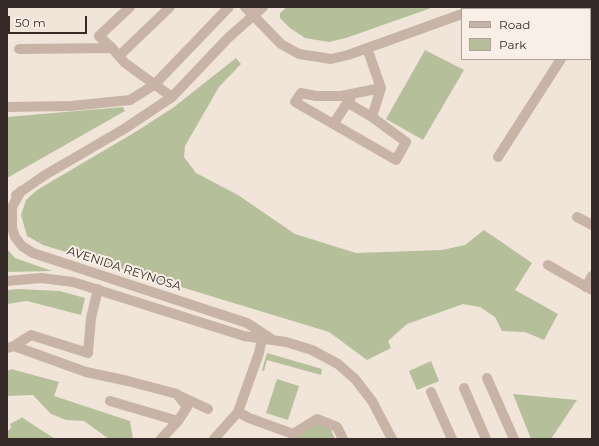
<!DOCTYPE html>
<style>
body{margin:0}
#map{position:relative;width:599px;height:446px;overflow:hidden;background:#f1e5da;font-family:Montserrat,sans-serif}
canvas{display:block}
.frame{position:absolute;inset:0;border:8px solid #352a27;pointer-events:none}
.legend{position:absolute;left:461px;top:8px;width:130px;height:52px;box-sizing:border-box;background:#f9efe6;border:1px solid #aba09a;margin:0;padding:5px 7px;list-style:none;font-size:12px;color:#352a27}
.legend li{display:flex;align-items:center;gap:8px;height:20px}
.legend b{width:20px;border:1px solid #aba09a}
.scale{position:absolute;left:8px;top:16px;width:79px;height:18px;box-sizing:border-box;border:2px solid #352a27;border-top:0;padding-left:5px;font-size:12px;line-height:14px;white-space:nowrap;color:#352a27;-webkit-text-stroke:3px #f9efe6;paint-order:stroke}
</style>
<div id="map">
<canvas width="599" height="446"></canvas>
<div class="frame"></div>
<ul class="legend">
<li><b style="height:5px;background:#c8b4a6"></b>Road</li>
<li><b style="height:11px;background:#b5bf9a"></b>Park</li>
</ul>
<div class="scale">50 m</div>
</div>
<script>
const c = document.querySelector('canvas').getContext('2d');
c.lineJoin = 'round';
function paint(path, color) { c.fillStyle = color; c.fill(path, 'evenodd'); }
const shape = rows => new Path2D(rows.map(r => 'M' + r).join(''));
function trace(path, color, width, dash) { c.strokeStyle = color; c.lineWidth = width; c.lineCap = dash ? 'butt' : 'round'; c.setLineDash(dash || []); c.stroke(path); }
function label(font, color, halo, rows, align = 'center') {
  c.font = font + ' Montserrat,sans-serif'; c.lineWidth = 4; c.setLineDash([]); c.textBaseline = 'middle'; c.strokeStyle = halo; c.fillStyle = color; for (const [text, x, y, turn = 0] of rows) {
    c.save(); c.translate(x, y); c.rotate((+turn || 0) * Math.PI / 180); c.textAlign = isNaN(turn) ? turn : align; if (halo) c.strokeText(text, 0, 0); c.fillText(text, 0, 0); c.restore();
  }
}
const green = shape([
 [287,7,434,7,346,38,329,42,305,38,290,28,280,18,280,13],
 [425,50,464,70,423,140,386,119],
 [236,58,241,64,219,87,185,146,184,157,196,173,238,195,295,234,356,253,442,250,465,245,484,230,532,263,515,290,558,314,544,340,525,332,502,331,495,317,480,307,463,304,407,324,388,341,391,348,367,360,329,332,43,245,27,236,21,215,26,200,37,190,137,131,174,107],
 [123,107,125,111,7,178,7,117],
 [7,249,15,258,52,271,7,272],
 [18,289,60,291,85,298,81,315,27,301,7,304,7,290],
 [267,353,322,369,321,375,267,360,264,371,262,370],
 [431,361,439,381,417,390,409,371],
 [11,369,59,382,54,396,130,421,133,439,109,439,84,421,66,420,51,414,33,395,7,396,7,371],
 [277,379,299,386,288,420,266,413],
 [513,394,577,400,551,439,531,439],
 [23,417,23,418,55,439,7,439,7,432,11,428,10,424],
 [317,422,330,428,335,439,295,439,297,434]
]);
const minor = shape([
 [245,7,281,44,299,54,331,59,348,55,462,14],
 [551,7,556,9],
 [590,23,592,23],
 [112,48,99,36,130,7],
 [367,48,381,88,372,117],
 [19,49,112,48,125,63,172,97],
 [590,54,592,54],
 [119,56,170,7],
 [348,103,372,117,406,142,396,160,295,102,301,93,316,96,341,96,381,88],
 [7,107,71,106,130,100,154,85,229,7],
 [334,123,351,97],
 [498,157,561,59],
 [21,191,12,207,12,228,15,237,22,246,33,253,247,323,270,338],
 [16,195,45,175,124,129,172,97,228,38,263,7],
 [577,217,592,225],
 [548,265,592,290],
 [7,281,41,278,73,282,244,336,286,342,312,350,338,364,355,379,372,401,392,439],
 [586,287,592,276],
 [14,346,86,372,128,381,177,394,187,407,178,421,110,401],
 [7,348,14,346,31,335,88,353,91,318,98,289],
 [487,378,514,439],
 [464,388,486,439],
 [431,392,452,439],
 [180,396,208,409],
 [238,412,249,418,293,434,317,419,337,427,343,439],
 [161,439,178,421],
 [214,439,238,412,259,353,263,334]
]);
const streetNames = [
 ["AVENIDA REYNOSA",124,269,18]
];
paint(green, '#b5bf9a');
trace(minor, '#c8b4a6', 10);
label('12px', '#352a27', '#f9efe6', streetNames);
</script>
